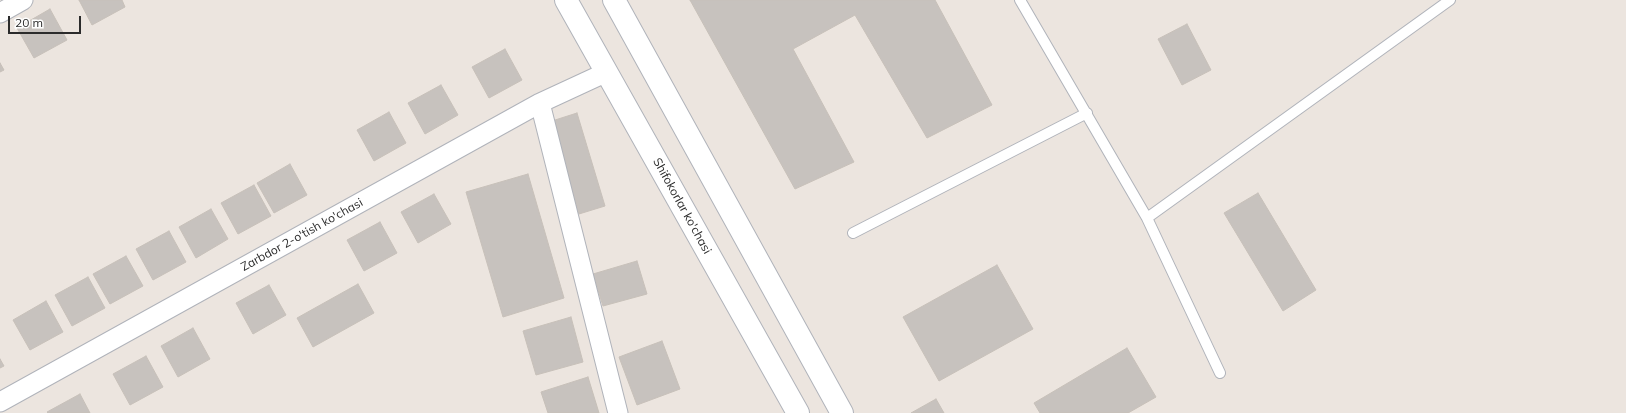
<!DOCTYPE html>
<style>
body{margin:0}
#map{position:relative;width:1626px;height:413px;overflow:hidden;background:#ece5df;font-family:Mulish,sans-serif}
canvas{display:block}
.scale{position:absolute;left:8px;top:16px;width:73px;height:18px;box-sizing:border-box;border:2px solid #2b2b2b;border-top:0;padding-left:5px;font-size:12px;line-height:14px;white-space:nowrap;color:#2b2b2b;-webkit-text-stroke:3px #fff;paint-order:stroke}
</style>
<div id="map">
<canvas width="1626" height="413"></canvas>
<div class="scale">20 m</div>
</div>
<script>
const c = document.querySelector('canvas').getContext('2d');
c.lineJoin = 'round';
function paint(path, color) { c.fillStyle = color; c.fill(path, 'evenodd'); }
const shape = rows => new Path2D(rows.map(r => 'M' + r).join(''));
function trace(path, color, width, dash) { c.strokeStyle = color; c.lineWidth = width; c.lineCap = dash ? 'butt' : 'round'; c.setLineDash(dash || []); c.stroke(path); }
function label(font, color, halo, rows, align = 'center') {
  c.font = font + ' Mulish,sans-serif'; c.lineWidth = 4; c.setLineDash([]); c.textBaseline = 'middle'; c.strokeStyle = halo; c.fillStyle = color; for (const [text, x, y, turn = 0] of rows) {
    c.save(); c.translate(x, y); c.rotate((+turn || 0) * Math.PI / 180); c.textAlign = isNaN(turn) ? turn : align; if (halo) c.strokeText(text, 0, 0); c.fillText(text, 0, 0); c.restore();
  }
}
const building = shape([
 [79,0,122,0,125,7,92,25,79,0],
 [690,0,935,0,992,105,927,138,855,15,793,49,854,162,795,189,690,0],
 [50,9,67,40,34,58,17,28,50,9],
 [1187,24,1211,70,1182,85,1158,39,1187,24],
 [505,49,522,80,489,98,472,67,505,49],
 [0,63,4,70,0,72,0,63],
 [441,85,458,115,425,134,408,103,441,85],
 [389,112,406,143,374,161,357,130,389,112],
 [577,113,605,206,579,214,552,121,577,113],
 [290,164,307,195,274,213,257,183,290,164],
 [528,174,564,298,503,317,466,192,528,174],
 [254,185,271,216,238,234,221,203,254,185],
 [1258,193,1316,290,1283,311,1224,213,1258,193],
 [434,194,451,224,418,243,401,212,434,194],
 [211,209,228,239,196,258,179,227,211,209],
 [380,222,397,253,364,271,347,240,380,222],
 [169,231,186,262,153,280,136,249,169,231],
 [126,256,143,286,110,304,93,274,126,256],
 [637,261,647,294,603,306,593,274,637,261],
 [997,265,1033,329,939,381,903,317,997,265],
 [88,277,105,308,72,326,55,295,88,277],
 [358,284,374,313,313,347,297,318,358,284],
 [269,285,286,315,253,334,236,303,269,285],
 [46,301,63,332,30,350,13,320,46,301],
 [571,317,583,362,536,375,523,331,571,317],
 [193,328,210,359,178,377,161,346,193,328],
 [662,341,680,389,637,405,619,357,662,341],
 [1127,348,1156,397,1128,413,1040,413,1034,403,1127,348],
 [146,356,163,387,130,405,113,374,146,356],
 [0,359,4,366,0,368,0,359],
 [588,377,599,413,548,413,541,392,588,377],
 [80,394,90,413,48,413,47,412,80,394],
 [936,399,944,413,911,413,936,399]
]);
const service = shape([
 [1020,0,1147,218,1220,373],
 [1147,218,1450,0],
 [853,233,1087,113]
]);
const minor = shape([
 [0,13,23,0],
 [540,103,618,413],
 [0,402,540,103,607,72]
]);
const secondary = shape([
 [566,0,798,413],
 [614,0,842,413]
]);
const streetNames = [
 ["Shifokorlar ko'chasi",682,206,61],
 ["Zarbdor 2-o'tish ko'chasi",302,235,-29]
];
paint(building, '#c7c2be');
trace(building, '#c7c0b9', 1);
trace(service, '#b0b3ba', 12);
trace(minor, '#b0b3ba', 21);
trace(secondary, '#b0b3ba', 24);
trace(service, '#fff', 10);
trace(minor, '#fff', 19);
trace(secondary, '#fff', 22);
label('12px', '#2b2b2b', '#fff', streetNames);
</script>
